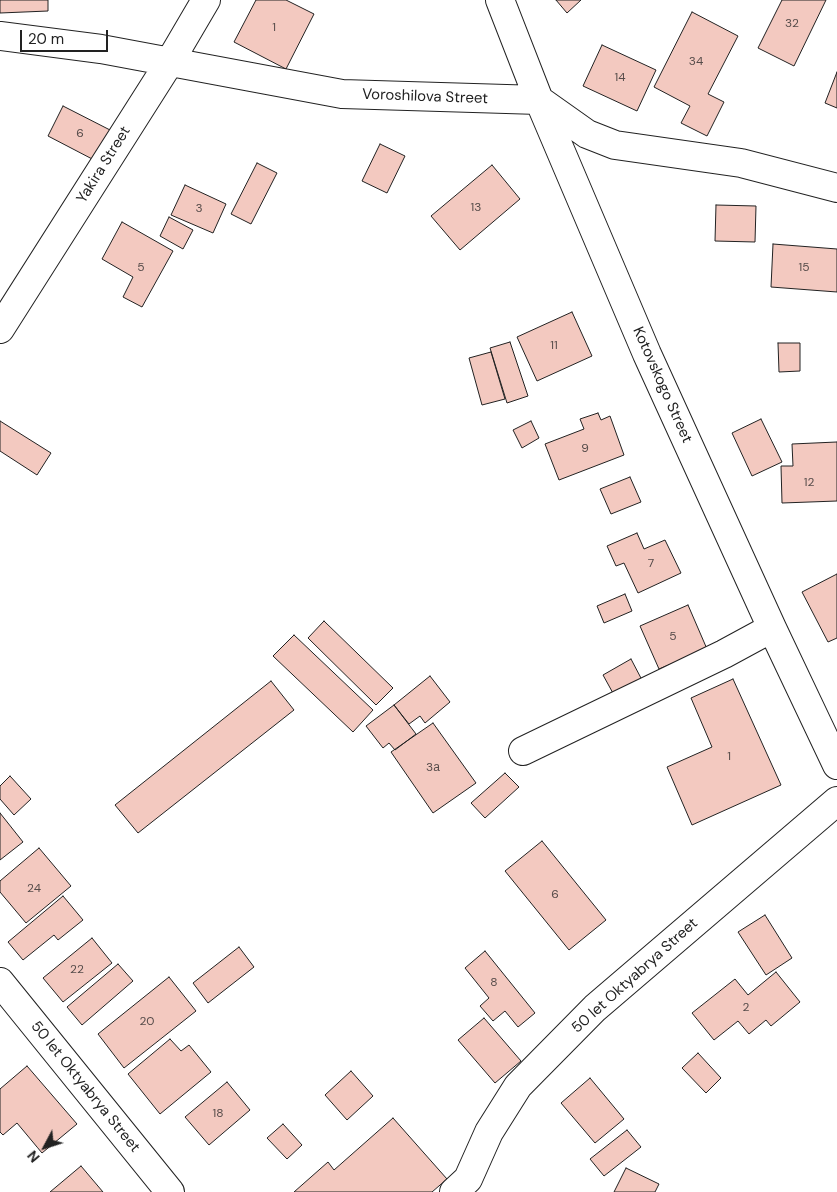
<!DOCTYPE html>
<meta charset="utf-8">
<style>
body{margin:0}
#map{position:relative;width:837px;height:1192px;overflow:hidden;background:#fff;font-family:"DM Sans",sans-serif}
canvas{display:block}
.north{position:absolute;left:20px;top:1122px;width:50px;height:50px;-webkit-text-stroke:4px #fff;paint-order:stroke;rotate:230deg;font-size:14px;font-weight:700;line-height:20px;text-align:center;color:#222}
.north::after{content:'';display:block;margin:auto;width:18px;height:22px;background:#222;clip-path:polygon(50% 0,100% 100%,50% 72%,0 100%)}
.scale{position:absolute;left:20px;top:30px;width:88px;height:22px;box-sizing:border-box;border:2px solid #222;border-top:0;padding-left:6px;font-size:15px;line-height:18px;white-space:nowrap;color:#222;-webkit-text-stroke:4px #fff;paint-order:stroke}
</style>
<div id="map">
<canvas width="837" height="1192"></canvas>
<div class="north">N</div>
<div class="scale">20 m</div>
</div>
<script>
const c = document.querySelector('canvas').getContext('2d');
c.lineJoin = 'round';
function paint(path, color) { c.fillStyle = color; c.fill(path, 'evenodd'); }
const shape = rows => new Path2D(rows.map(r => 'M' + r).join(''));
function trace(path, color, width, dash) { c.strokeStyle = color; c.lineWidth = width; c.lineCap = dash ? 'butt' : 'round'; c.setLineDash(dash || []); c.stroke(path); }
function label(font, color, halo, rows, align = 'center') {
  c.font = font + ' "DM Sans",sans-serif'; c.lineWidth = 4; c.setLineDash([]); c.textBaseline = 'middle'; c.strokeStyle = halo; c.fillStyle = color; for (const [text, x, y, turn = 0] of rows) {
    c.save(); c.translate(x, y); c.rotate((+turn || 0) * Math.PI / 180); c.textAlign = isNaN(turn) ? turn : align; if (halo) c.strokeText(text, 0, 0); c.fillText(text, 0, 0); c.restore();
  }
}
const building = shape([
 [0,0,48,0,48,11,0,13,0,0],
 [256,0,286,0,314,14,286,69,234,42,256,0],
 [556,0,581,0,567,13,556,0],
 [782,0,826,0,794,66,758,48,782,0],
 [692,12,738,36,708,94,724,102,707,136,681,123,690,106,654,87,692,12],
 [602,45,656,70,637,111,583,86,602,45],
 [837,72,837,108,825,103,837,72],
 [63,106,112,131,96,161,48,136,63,106],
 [380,144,405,156,387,193,362,181,380,144],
 [257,163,277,173,251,224,231,214,257,163],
 [492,165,520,199,460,250,431,216,492,165],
 [185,185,226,204,213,233,171,215,185,185],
 [716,205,756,206,755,242,715,241,716,205],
 [169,217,193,230,183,249,160,236,169,217],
 [122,222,173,251,142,307,123,297,133,277,102,259,122,222],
 [773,244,837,249,837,292,771,287,773,244],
 [572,312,592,356,537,381,517,337,572,312],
 [510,342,528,396,507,403,490,348,510,342],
 [778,343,800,343,800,371,779,372,778,343],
 [491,352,505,399,482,405,469,358,491,352],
 [598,413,601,420,610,416,624,455,559,480,545,444,584,429,580,419,598,413],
 [761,419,782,462,752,476,732,433,761,419],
 [0,421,51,453,37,475,0,451,0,421],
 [531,421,539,438,522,448,513,430,531,421],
 [837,442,837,501,782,503,781,466,793,466,792,444,837,442],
 [630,477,641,502,611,514,600,489,630,477],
 [637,533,644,549,665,540,681,573,638,593,624,563,616,566,607,546,637,533],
 [837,574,837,638,828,642,802,592,837,574],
 [625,594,632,611,604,623,597,606,625,594],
 [688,605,707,649,659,669,640,626,688,605],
 [324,621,393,688,376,705,308,638,324,621],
 [294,635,373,710,353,732,273,656,294,635],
 [631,659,642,680,614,695,603,675,631,659],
 [430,676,450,702,425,723,420,716,409,724,394,705,430,676],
 [733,679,781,785,692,825,667,767,712,747,691,698,733,679],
 [271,681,294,710,138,833,115,805,271,681],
 [394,705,416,734,395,750,389,743,383,748,366,726,394,705],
 [433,723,476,783,433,813,391,752,433,723],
 [505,773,519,787,485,818,471,803,505,773],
 [10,776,31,799,14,815,0,799,0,786,10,776],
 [0,813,23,842,0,860,0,813],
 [542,841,606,920,569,950,505,871,542,841],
 [39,848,71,886,26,923,0,892,0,881,39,848],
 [63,896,83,920,58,940,54,935,23,960,8,942,63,896],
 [765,915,792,958,766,975,738,932,765,915],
 [92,938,112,963,63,1002,43,978,92,938],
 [239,947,254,967,208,1003,193,983,239,947],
 [485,951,535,1013,518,1027,505,1011,493,1021,480,1006,489,998,465,968,485,951],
 [118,964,133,981,82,1025,67,1007,118,964],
 [776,972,800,1002,771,1026,766,1020,749,1034,738,1021,714,1040,692,1013,735,979,748,995,776,972],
 [169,977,196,1011,124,1068,98,1034,169,977],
 [484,1018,521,1061,495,1083,458,1040,484,1018],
 [170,1039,181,1051,189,1045,211,1072,160,1114,128,1074,170,1039],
 [698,1053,721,1078,706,1093,682,1068,698,1053],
 [27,1066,77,1124,42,1153,17,1123,3,1135,0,1132,0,1089,27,1066],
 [351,1071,373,1096,347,1120,325,1095,351,1071],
 [590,1078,624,1119,595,1143,561,1103,590,1078],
 [227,1082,250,1110,209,1145,185,1117,227,1082],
 [393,1118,447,1179,432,1192,294,1192,328,1162,334,1170,393,1118],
 [283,1124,302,1145,287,1159,267,1138,283,1124],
 [627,1130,641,1147,604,1176,590,1159,627,1130],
 [81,1166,103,1192,50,1192,81,1166],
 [626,1168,659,1184,655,1192,614,1192,626,1168]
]);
const minor = shape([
 [500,0,539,100,647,354,772,628,837,765],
 [0,36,101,49,342,94,539,100,587,134,615,145,741,163,837,188],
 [0,329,169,63,206,0],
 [523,751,724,654,772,628],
 [0,982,170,1192],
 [454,1192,468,1179,489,1132,518,1086,595,1008,837,801]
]);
const numberNames = [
 ["32",792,24],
 ["1",274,28],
 ["34",696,62],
 ["14",620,78],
 ["6",80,134],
 ["13",476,208],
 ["3",199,209],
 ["5",141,268],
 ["15",804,268],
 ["11",554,346],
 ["9",585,449],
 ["12",809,483],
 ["7",651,564],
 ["5",673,637],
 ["1",729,757],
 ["3а",433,768],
 ["24",34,889],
 ["6",555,895],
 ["22",77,970],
 ["8",494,983],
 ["2",746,1008],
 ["20",147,1022],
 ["18",218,1114]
];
const streetNames = [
 ["Voroshilova Street",425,97,2],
 ["Yakira Street",104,165,-58],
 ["Kotovskogo Street",662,385,66],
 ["50 let Oktyabrya Street",635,976,-42],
 ["50 let Oktyabrya Street",85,1087,51]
];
paint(building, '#f3c9c0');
trace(building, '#222', 1);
trace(minor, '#222', 30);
trace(minor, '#fff', 28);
label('12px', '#564c4a', null, numberNames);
label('15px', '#222', '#fff', streetNames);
</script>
